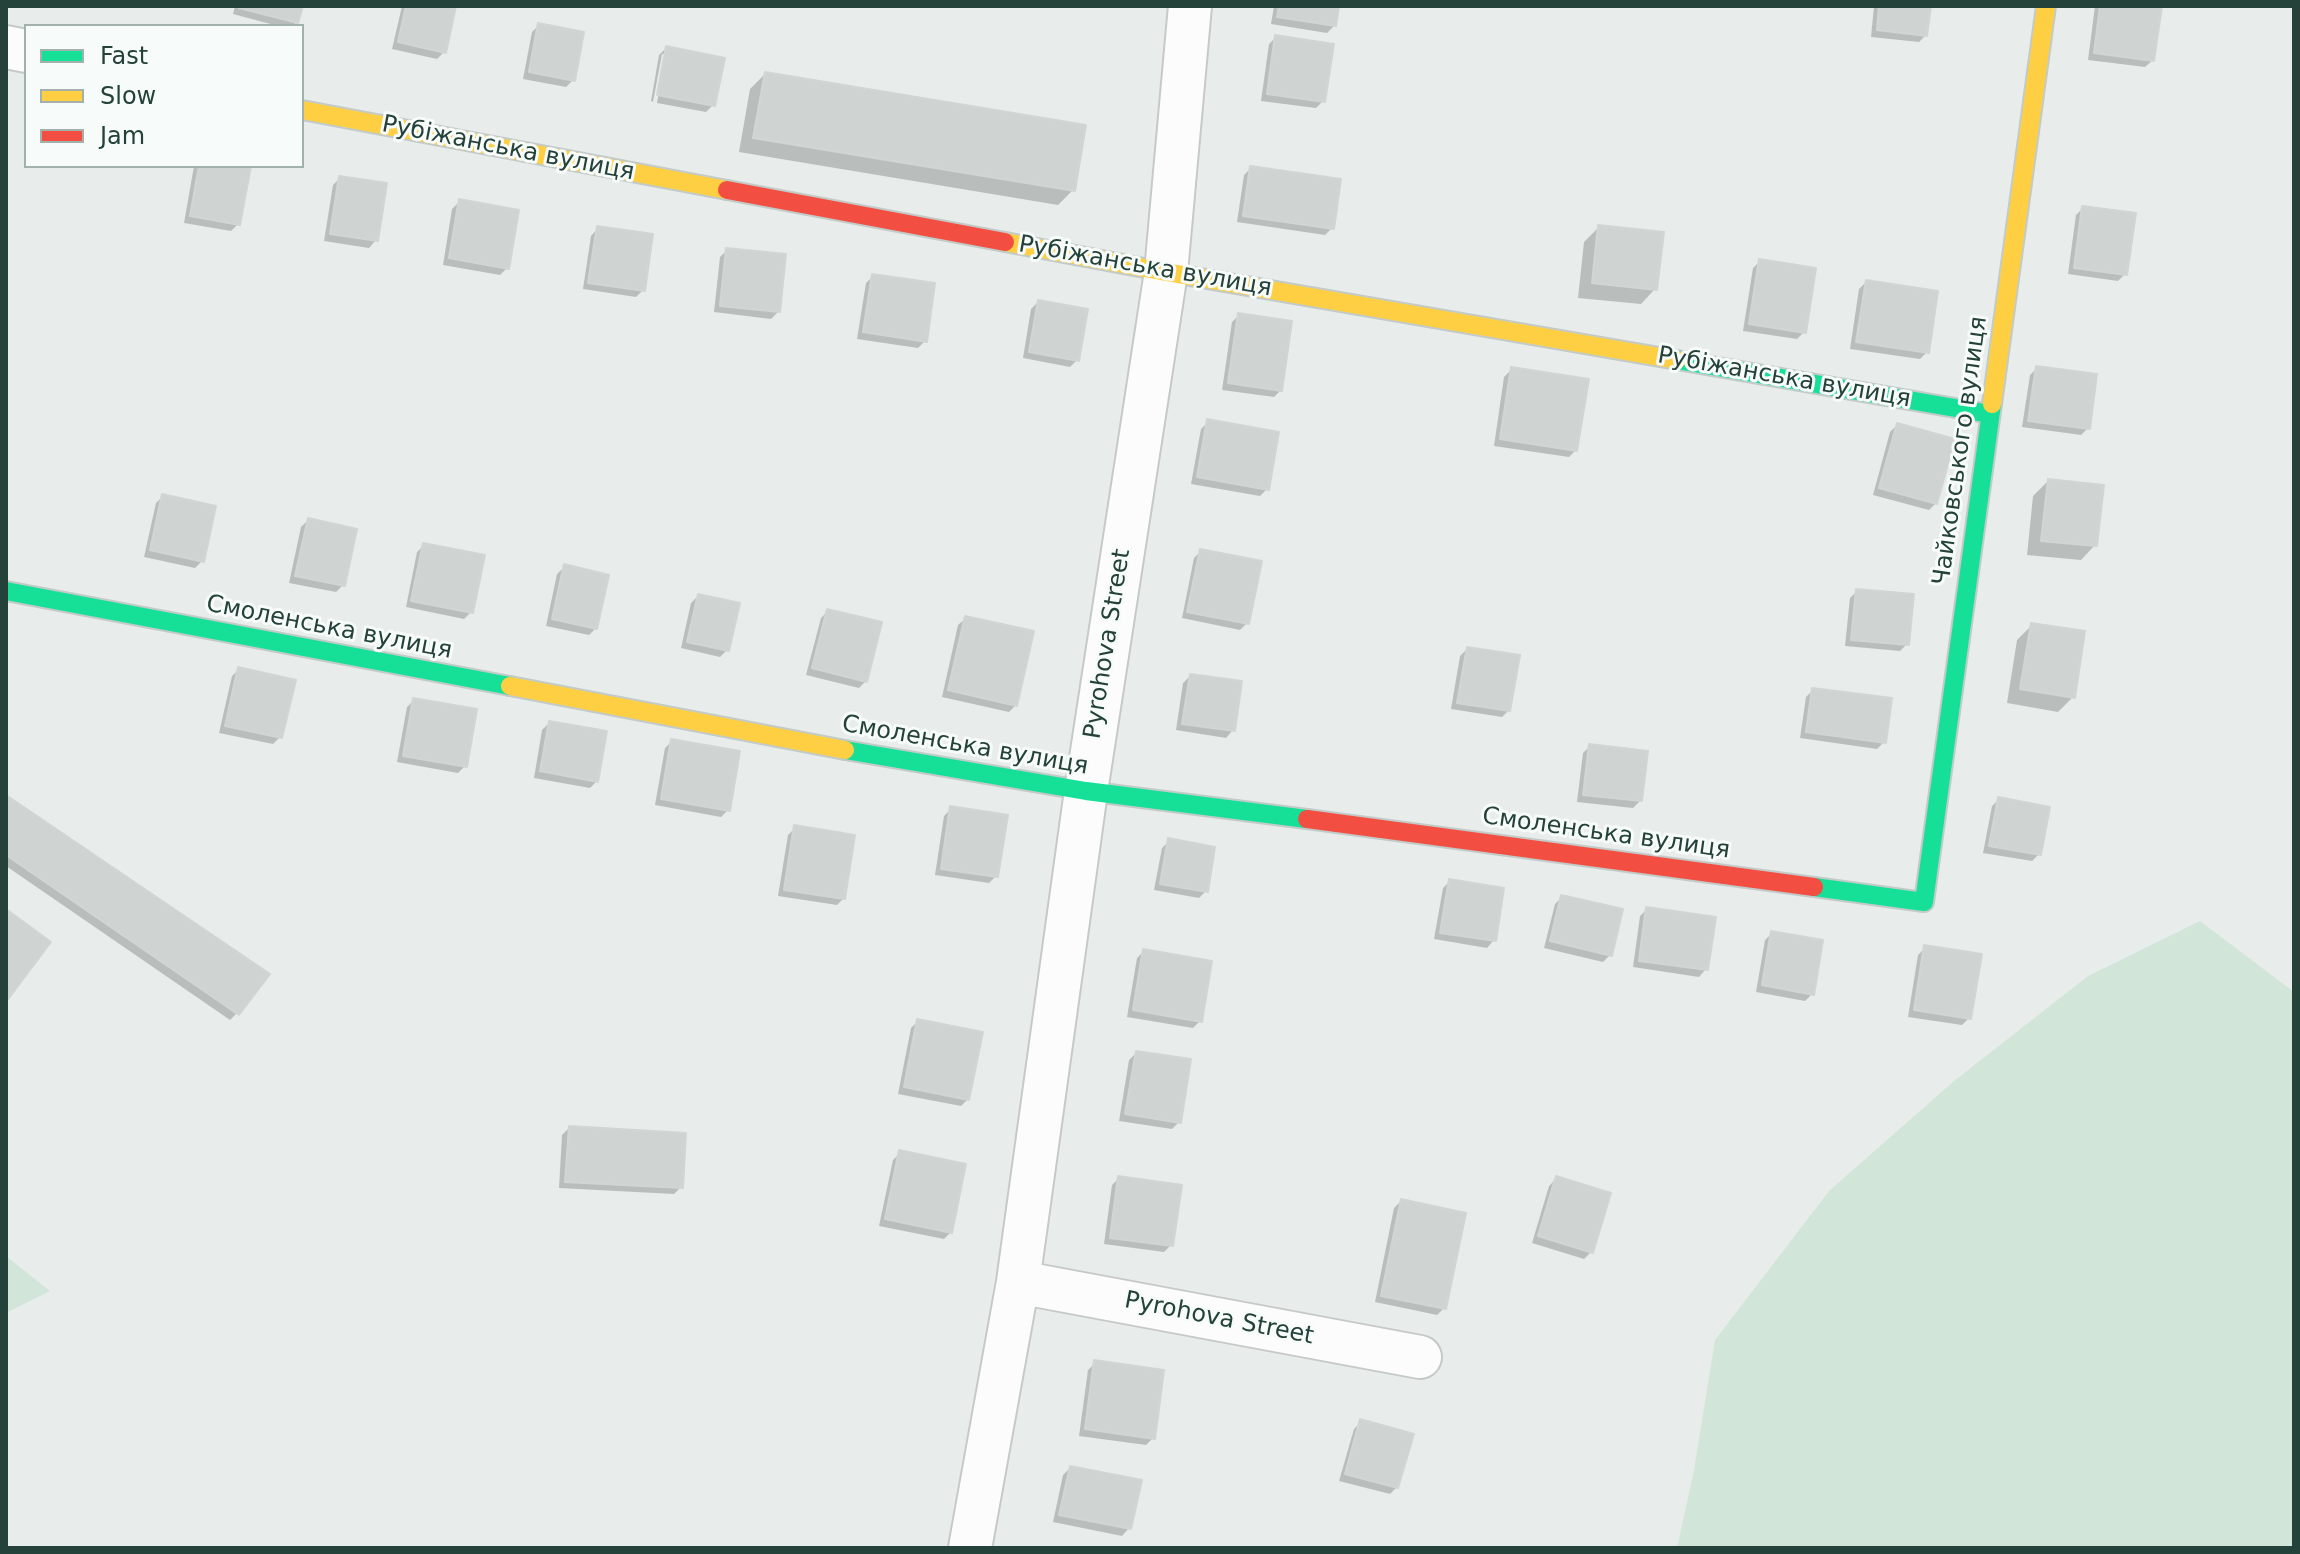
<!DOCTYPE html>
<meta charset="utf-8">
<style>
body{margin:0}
#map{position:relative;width:2300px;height:1554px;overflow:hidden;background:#e8edeb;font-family:"DejaVu Sans",sans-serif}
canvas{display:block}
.frame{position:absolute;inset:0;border:8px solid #24423a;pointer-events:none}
.legend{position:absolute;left:24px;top:24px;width:280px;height:144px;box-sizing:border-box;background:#f7fbf9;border:2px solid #a3b1ad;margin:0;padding:10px 14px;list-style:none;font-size:24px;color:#24423a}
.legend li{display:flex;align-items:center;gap:16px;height:40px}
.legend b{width:40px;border:2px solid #a3b1ad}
</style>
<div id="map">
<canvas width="2300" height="1554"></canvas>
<div class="frame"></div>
<ul class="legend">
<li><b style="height:10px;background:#16e098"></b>Fast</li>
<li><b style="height:10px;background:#ffcf43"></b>Slow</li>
<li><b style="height:10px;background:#f24e42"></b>Jam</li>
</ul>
</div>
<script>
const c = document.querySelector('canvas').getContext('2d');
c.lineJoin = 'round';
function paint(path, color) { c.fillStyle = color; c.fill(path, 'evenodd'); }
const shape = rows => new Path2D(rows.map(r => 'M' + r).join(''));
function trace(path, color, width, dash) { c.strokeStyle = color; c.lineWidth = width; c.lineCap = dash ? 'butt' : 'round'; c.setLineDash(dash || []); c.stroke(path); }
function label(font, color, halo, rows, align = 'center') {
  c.font = font + ' "DejaVu Sans",sans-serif'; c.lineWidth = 6; c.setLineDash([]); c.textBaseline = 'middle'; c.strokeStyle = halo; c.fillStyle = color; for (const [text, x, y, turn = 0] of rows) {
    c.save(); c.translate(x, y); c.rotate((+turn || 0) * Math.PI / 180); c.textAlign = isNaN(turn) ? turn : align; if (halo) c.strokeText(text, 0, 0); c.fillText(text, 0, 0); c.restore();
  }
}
const green = shape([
 [2200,921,2294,992,2294,1548,1677,1548,1694,1470,1715,1340,1829,1191,1954,1081,2088,976],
 [6,1256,50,1291,6,1313]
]);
const shadow = shape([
 [235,6,301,6,296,22,293,26,278,26,233,14],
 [402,6,448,6,444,52,437,59,392,49],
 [1274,6,1337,6,1334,26,1327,33,1271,24],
 [1874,6,1929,6,1926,35,1919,42,1871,37],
 [2095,6,2156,6,2153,60,2145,67,2088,60],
 [539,25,573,80,566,87,523,79,532,32],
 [1276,37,1323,101,1316,108,1261,101,1269,44],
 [666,48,713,105,706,112,657,103,666,54,662,54,653,102,651,101,659,55],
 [765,74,1073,190,1058,205,739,152,750,89],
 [194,166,249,166,238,224,231,231,184,223],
 [1251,168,1332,228,1325,235,1237,222,1244,175],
 [340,178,376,240,369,248,324,241,333,185],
 [459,202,507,268,500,275,443,265,452,209],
 [2083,208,2125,274,2118,281,2068,274,2076,215],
 [1599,227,1655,289,1641,304,1578,298,1584,242],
 [598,228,643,290,636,297,583,289,591,236],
 [727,250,778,312,771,319,714,312,720,257],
 [1760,261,1804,332,1797,339,1743,331,1753,268],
 [873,276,925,341,918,348,857,339,866,283],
 [1866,282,1927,352,1920,359,1850,349,1859,289],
 [1038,302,1077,360,1070,367,1023,358,1031,309],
 [1239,315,1281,390,1274,397,1222,390,1232,322],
 [2037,368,2088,428,2081,435,2022,427,2030,375],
 [1511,370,1576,450,1569,457,1494,446,1504,377],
 [1208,422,1267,489,1260,496,1191,484,1201,429],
 [1897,425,1936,503,1929,510,1873,495,1890,432],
 [2048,481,2095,545,2081,560,2027,555,2033,496],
 [163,496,202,561,195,568,144,557,156,503],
 [308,520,343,585,336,592,289,583,301,527],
 [424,545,471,612,464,619,406,607,417,552],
 [1201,551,1247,623,1240,630,1182,618,1194,558],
 [564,567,596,628,589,635,546,626,557,574],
 [1857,591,1907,644,1900,651,1845,646,1850,598],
 [698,596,727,650,720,657,681,648,691,603],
 [828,611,866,681,859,688,806,675,821,618],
 [966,618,1016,705,1009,712,942,697,958,625],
 [2032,625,2073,697,2058,712,2007,703,2017,640],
 [1467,649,1509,710,1502,717,1451,709,1460,656],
 [239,669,280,737,273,744,219,733,232,676],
 [1190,676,1233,730,1226,738,1176,730,1183,683],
 [1813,690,1884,742,1877,749,1800,738,1806,697],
 [414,700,465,766,458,773,397,762,407,707],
 [549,723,597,781,590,788,534,778,542,730],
 [672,741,728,810,721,817,655,805,665,748],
 [1590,746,1640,801,1633,808,1577,802,1583,753],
 [6,798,237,1013,230,1020,6,866],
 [1999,799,2039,854,2032,861,1983,853,1992,806],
 [951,809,996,876,989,883,935,875,944,816],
 [795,828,844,898,837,905,778,896,788,835],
 [1169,841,1206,891,1199,898,1154,890,1162,848],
 [1450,881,1494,940,1487,948,1434,939,1443,888],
 [1562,897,1610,955,1603,962,1544,948,1555,904],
 [1647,909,1706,969,1699,977,1633,967,1640,916],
 [1772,933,1812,994,1805,1001,1756,992,1765,940],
 [1925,948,1969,1018,1962,1025,1908,1017,1918,955],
 [1144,951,1200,1021,1193,1028,1127,1017,1137,958],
 [918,1021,968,1099,961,1106,898,1094,911,1028],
 [1136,1053,1179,1122,1172,1129,1119,1121,1129,1060],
 [569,1128,681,1187,674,1194,559,1188,562,1135],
 [900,1153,951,1232,944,1239,879,1226,893,1160],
 [1119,1178,1171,1245,1164,1252,1104,1244,1112,1185],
 [1556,1179,1591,1252,1584,1259,1532,1243,1549,1186],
 [1401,1201,1444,1308,1437,1315,1375,1302,1394,1208],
 [1095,1363,1153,1438,1146,1445,1079,1436,1088,1370],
 [1361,1422,1397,1487,1390,1494,1339,1481,1354,1429],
 [1070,1468,1129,1528,1122,1536,1053,1522,1063,1475]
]);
const building = shape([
 [239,6,303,6,298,23,239,8,239,6],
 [406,6,456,6,446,53,398,42,406,6],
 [1279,6,1339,6,1336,26,1277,17,1279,6],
 [1879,6,1931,6,1927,36,1877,30,1879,6],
 [2100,6,2162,6,2154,61,2094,53,2100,6],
 [538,23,584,32,575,81,529,72,538,23],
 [1275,35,1334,44,1325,102,1267,94,1275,35],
 [666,46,725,58,715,106,657,95,666,46],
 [765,72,1086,125,1075,191,753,138,765,72],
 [199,166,251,166,240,225,190,216,199,166],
 [1250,166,1341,179,1334,229,1243,216,1250,166],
 [339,176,387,183,378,241,330,234,339,176],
 [459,199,519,210,509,269,449,258,459,199],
 [2082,206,2136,213,2127,275,2074,268,2082,206],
 [1598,225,1664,232,1657,290,1592,283,1598,225],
 [597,226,653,234,645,291,588,283,597,226],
 [726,248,786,254,780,312,720,306,726,248],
 [1759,259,1816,268,1806,333,1749,324,1759,259],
 [872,274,935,283,927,342,863,332,872,274],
 [1866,280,1938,291,1929,353,1856,342,1866,280],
 [1038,300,1088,309,1079,361,1029,352,1038,300],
 [1238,313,1292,321,1282,391,1228,383,1238,313],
 [2036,366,2097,374,2090,429,2028,421,2036,366],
 [1511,367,1589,379,1577,451,1500,439,1511,367],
 [1207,419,1279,432,1269,490,1197,477,1207,419],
 [1897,423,1955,439,1937,504,1879,488,1897,423],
 [2048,479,2104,485,2097,546,2041,541,2048,479],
 [162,494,216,506,204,562,150,550,162,494],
 [308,518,357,529,345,586,295,576,308,518],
 [423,543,485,555,473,613,411,601,423,543],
 [1200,549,1262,561,1249,624,1187,612,1200,549],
 [564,564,609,575,597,629,552,619,564,564],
 [1856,589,1914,594,1909,645,1851,640,1856,589],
 [698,594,740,603,729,651,687,642,698,594],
 [827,609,882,622,867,682,812,668,827,609],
 [965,616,1034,631,1017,706,948,690,965,616],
 [2031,623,2085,631,2075,698,2020,689,2031,623],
 [1467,647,1520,655,1510,711,1457,703,1467,647],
 [238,667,296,680,282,738,225,726,238,667],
 [1190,674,1242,681,1235,731,1182,724,1190,674],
 [1812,688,1892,698,1886,743,1806,732,1812,688],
 [413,698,477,709,467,767,403,756,413,698],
 [549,721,607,731,598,782,540,771,549,721],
 [671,739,740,751,730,811,661,799,671,739],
 [1589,744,1648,751,1642,801,1583,795,1589,744],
 [6,795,270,974,239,1015,6,855,6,795],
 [1998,797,2050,807,2041,855,1989,846,1998,797],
 [950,806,1008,815,998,877,941,869,950,806],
 [794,825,855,835,845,899,784,890,794,825],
 [1168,838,1215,847,1208,892,1160,884,1168,838],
 [1449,879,1504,888,1496,941,1440,933,1449,879],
 [1561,895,1623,909,1612,956,1550,941,1561,895],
 [1646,907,1716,917,1708,970,1639,961,1646,907],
 [6,909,51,942,6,1002,6,909],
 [1771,931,1823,940,1814,995,1762,985,1771,931],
 [1924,945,1982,954,1971,1019,1914,1010,1924,945],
 [1143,949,1212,961,1202,1022,1133,1010,1143,949],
 [917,1019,983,1032,969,1100,904,1087,917,1019],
 [1136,1051,1191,1059,1181,1123,1125,1114,1136,1051],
 [569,1126,686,1133,683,1188,565,1182,569,1126],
 [899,1150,966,1164,952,1233,885,1219,899,1150],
 [1118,1176,1182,1185,1173,1246,1110,1238,1118,1176],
 [1556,1176,1611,1193,1593,1253,1538,1236,1556,1176],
 [1401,1199,1466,1213,1446,1309,1381,1296,1401,1199],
 [1094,1360,1164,1370,1155,1439,1085,1429,1094,1360],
 [1360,1419,1414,1434,1398,1488,1345,1474,1360,1419],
 [1070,1466,1142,1480,1131,1529,1059,1515,1070,1466]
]);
const street = shape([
 [6,47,26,51],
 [1018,1282,1420,1357],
 [970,1548,1018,1282,1086,791,1166,272,1190,6]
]);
const fast = shape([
 [1677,360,1990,414],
 [6,591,510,686],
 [845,750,1086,791,1307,819],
 [1814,887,1924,902,1992,404]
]);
const slow = shape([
 [302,110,727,190],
 [1005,242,1166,272,1677,360],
 [1992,404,2046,6],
 [510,686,845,750]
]);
const jam = shape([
 [727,190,1005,242],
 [1307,819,1814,887]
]);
const streetNames = [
 ["Рубіжанська вулиця",508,149,11],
 ["Рубіжанська вулиця",1145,267,10],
 ["Рубіжанська вулиця",1784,378,10],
 ["Чайковського вулиця",1961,451,-82],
 ["Смоленська вулиця",329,628,11],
 ["Pyrohova Street",1108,644,-81],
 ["Смоленська вулиця",965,746,10],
 ["Смоленська вулиця",1606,834,8],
 ["Pyrohova Street",1219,1319,11]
];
paint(green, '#d1e6d8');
paint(shadow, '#0003');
paint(building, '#cfd4d2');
trace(building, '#d1d6d4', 2);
trace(street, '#c5cac8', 46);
trace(fast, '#c3cbc8', 22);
trace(slow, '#c3cbc8', 22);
trace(jam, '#c3cbc8', 22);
trace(street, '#fcfcfc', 42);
trace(fast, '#16e098', 18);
trace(slow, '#ffcf43', 18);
trace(jam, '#f24e42', 18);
label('24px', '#24423a', '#f7fbf9', streetNames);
</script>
